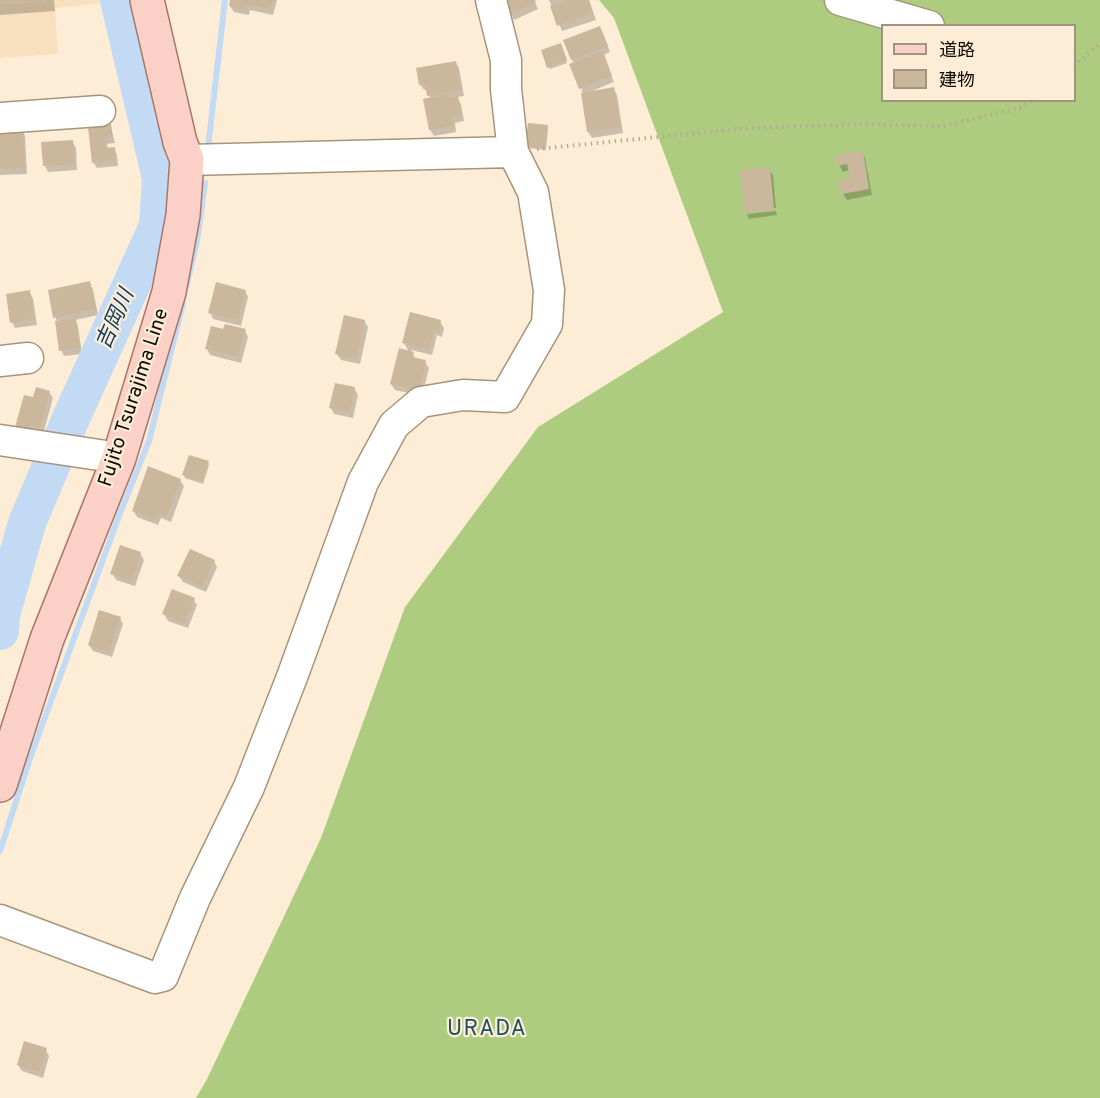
<!DOCTYPE html>
<meta charset="utf-8">
<style>
body{margin:0}
#map{position:relative;width:1100px;height:1098px;overflow:hidden;background:#fdedd7;font-family:Overpass,"Noto Sans JP",sans-serif}
canvas{display:block}
.legend{position:absolute;left:881px;top:24px;width:195px;height:78px;box-sizing:border-box;background:#fdedd7;border:2px solid #9f9382;margin:0;padding:8px 10px;list-style:none;font-size:18px;color:#110b03}
.legend li{display:flex;align-items:center;gap:12px;height:30px}
.legend b{width:30px;border:2px solid #9f9382}
</style>
<div id="map">
<canvas width="1100" height="1098"></canvas>
<ul class="legend">
<li><b style="height:8px;background:#fad0c7"></b>道路</li>
<li><b style="height:16px;background:#cab79c"></b>建物</li>
</ul>
</div>
<script>
const c = document.querySelector('canvas').getContext('2d');
c.lineJoin = 'round';
function paint(path, color) { c.fillStyle = color; c.fill(path, 'evenodd'); }
const shape = rows => new Path2D(rows.map(r => 'M' + r).join(''));
function trace(path, color, width, dash) { c.strokeStyle = color; c.lineWidth = width; c.lineCap = dash ? 'butt' : 'round'; c.setLineDash(dash || []); c.stroke(path); }
function label(font, color, halo, rows, align = 'center') {
  c.font = font + ' Overpass,"Noto Sans JP",sans-serif'; c.lineWidth = 4.5; c.setLineDash([]); c.textBaseline = 'middle'; c.strokeStyle = halo; c.fillStyle = color; for (const [text, x, y, turn = 0] of rows) {
    c.save(); c.translate(x, y); c.rotate((+turn || 0) * Math.PI / 180); c.textAlign = isNaN(turn) ? turn : align; if (halo) c.strokeText(text, 0, 0); c.fillText(text, 0, 0); c.restore();
  }
}
const built = shape([
 [0,0,101,0,102,3,55,8,58,54,0,58]
]);
const forest = shape([
 [599,0,1100,0,1100,1098,196,1098,207,1079,321,838,405,607,538,427,723,312,614,18],
 [882,26,1074,26,1074,100,882,100]
]);
const shadow = shape([
 [0,0,54,0,55,11,0,15],
 [231,0,277,0,273,15,250,10,249,15,234,12,230,6],
 [504,0,534,0,538,9,514,20],
 [549,0,589,0,596,20,562,31],
 [603,34,610,52,603,55,614,82,592,91,614,89,617,95,623,133,592,138,588,132,583,94,572,59],
 [562,47,567,63,550,69,548,67],
 [455,62,459,68,464,96,457,97,461,104,464,121,455,123,456,132,434,136,430,130,430,99,428,90,424,90,420,84],
 [110,126,115,143,107,144,108,149,114,148,117,155,118,166,97,168,93,162],
 [547,127,548,129,546,150,528,148,527,146],
 [22,130,25,136,27,174,0,175,0,131],
 [72,141,76,148,77,170,48,172,45,166],
 [862,152,865,158,872,195,847,200,843,194,852,179,850,170,843,172,839,165],
 [769,169,773,175,776,208,746,211,746,213,741,172],
 [776,211,777,215,749,219,747,214],
 [89,283,93,289,98,315,75,320,78,326,82,354,64,356,61,350,58,323,55,317],
 [245,291,248,297,241,326,213,319,210,312],
 [29,292,33,298,37,325,15,328,12,322],
 [364,321,368,327,360,364,341,360,337,354],
 [440,322,444,328,442,337,437,335,432,355,411,350,416,360,425,362,429,368,422,396,395,390,391,384,409,352,404,343],
 [224,331,245,331,248,337,241,363,210,355,207,349],
 [354,388,358,395,353,418,334,414,331,408],
 [49,392,53,398,43,434,20,433,34,399],
 [208,463,209,465,203,484,185,478,184,475],
 [180,480,184,486,171,522,161,518,158,525,137,517,133,510],
 [140,553,144,560,135,586,116,580,112,573],
 [214,561,217,567,206,592,183,582,179,576],
 [193,599,197,605,188,628,168,621,164,614],
 [120,618,123,624,112,657,93,651,89,645],
 [46,1050,49,1056,43,1078,22,1071,18,1065]
]);
const stream = shape([
 [208,148,225,0],
 [186,287,197,241,205,183],
 [0,851,30,758,119,516,149,441,183,303]
]);
const river = shape([
 [0,631,1,615,27,523,72,416,158,226,161,178,119,0]
]);
const building = shape([
 [0,0,46,0,46,2,0,5],
 [230,0,273,0,270,9,247,4,246,10,229,6],
 [502,0,535,0,536,3,509,15],
 [569,0,589,0,593,13,557,26,550,6],
 [600,26,608,46,571,60,563,40],
 [561,43,567,60,547,68,541,50],
 [603,51,612,76,579,89,569,64],
 [456,61,461,90,427,96,425,84,419,85,416,68],
 [614,87,621,127,587,132,581,93],
 [449,94,449,98,458,96,462,115,452,117,454,125,429,130,423,99],
 [528,123,548,125,545,148,525,146],
 [111,124,113,137,105,138,106,148,115,147,116,160,92,163,88,127],
 [23,128,25,168,0,169,0,129],
 [73,140,75,164,43,166,41,142],
 [863,151,869,189,842,194,839,179,850,178,847,164,838,166,836,155],
 [770,167,774,210,744,213,740,170],
 [90,281,96,309,53,318,48,290],
 [216,282,246,290,238,320,208,313],
 [30,290,34,319,10,323,6,294],
 [410,312,441,320,439,331,434,330,429,350,402,343],
 [344,315,365,320,356,359,335,354],
 [76,319,80,348,59,351,55,321],
 [225,324,246,329,238,357,205,349,211,326,223,329],
 [399,348,414,352,412,357,426,360,419,391,390,384],
 [335,383,355,387,350,413,329,408],
 [36,387,50,391,40,429,31,426,30,431,15,427,24,395,33,397],
 [189,455,209,461,202,482,182,475],
 [148,466,181,479,167,516,158,513,155,520,132,511],
 [120,545,141,552,132,581,110,574],
 [190,549,215,560,202,587,177,576],
 [172,589,195,598,185,623,162,614],
 [99,610,121,617,109,652,88,645],
 [24,1041,47,1048,39,1072,17,1065]
]);
const path = shape([
 [1074,66,1100,43],
 [537,149,749,128,863,124,943,126,1020,108,1033,100]
]);
const minor = shape([
 [840,0,929,26],
 [0,118,100,111],
 [187,160,513,152],
 [0,361,28,358],
 [0,440,119,458],
 [0,920,155,978,163,976,195,898,249,787,292,677,363,482,394,425,421,402,463,395,505,397,547,324,549,290,533,192,513,152,506,89,506,60,491,0]
]);
const major = shape([
 [0,785,47,639,119,458,169,292,183,215,187,160,180,142,147,0]
]);
const streetNames = [
 ["Fujito Tsurajima Line",135,398,-72]
];
const waterNames = [
 ["吉岡川",117,320,-66]
];
const quarterNames = [
 ["URADA",487,1031]
];
paint(built, '#f8dfbd');
paint(forest, '#aecc7f');
paint(shadow, '#0003');
trace(stream, '#c2daf3', 6);
trace(river, '#c2daf3', 38);
paint(building, '#cab79c');
trace(minor, '#a7957b', 33);
trace(major, '#a6776a', 36);
trace(path, '#b6a997', 4, [1.5, 4.5]);
trace(minor, '#fff', 30);
trace(major, '#fad0c7', 33);
label('20px', '#110b03', '#fdedd7', streetNames);
label('italic 21px', '#0e3b62', '#fdedd7', waterNames);
c.letterSpacing = '1.5px';
label('22px', '#1c4e5f', '#fdedd7', quarterNames);
c.letterSpacing = '0px';
</script>
